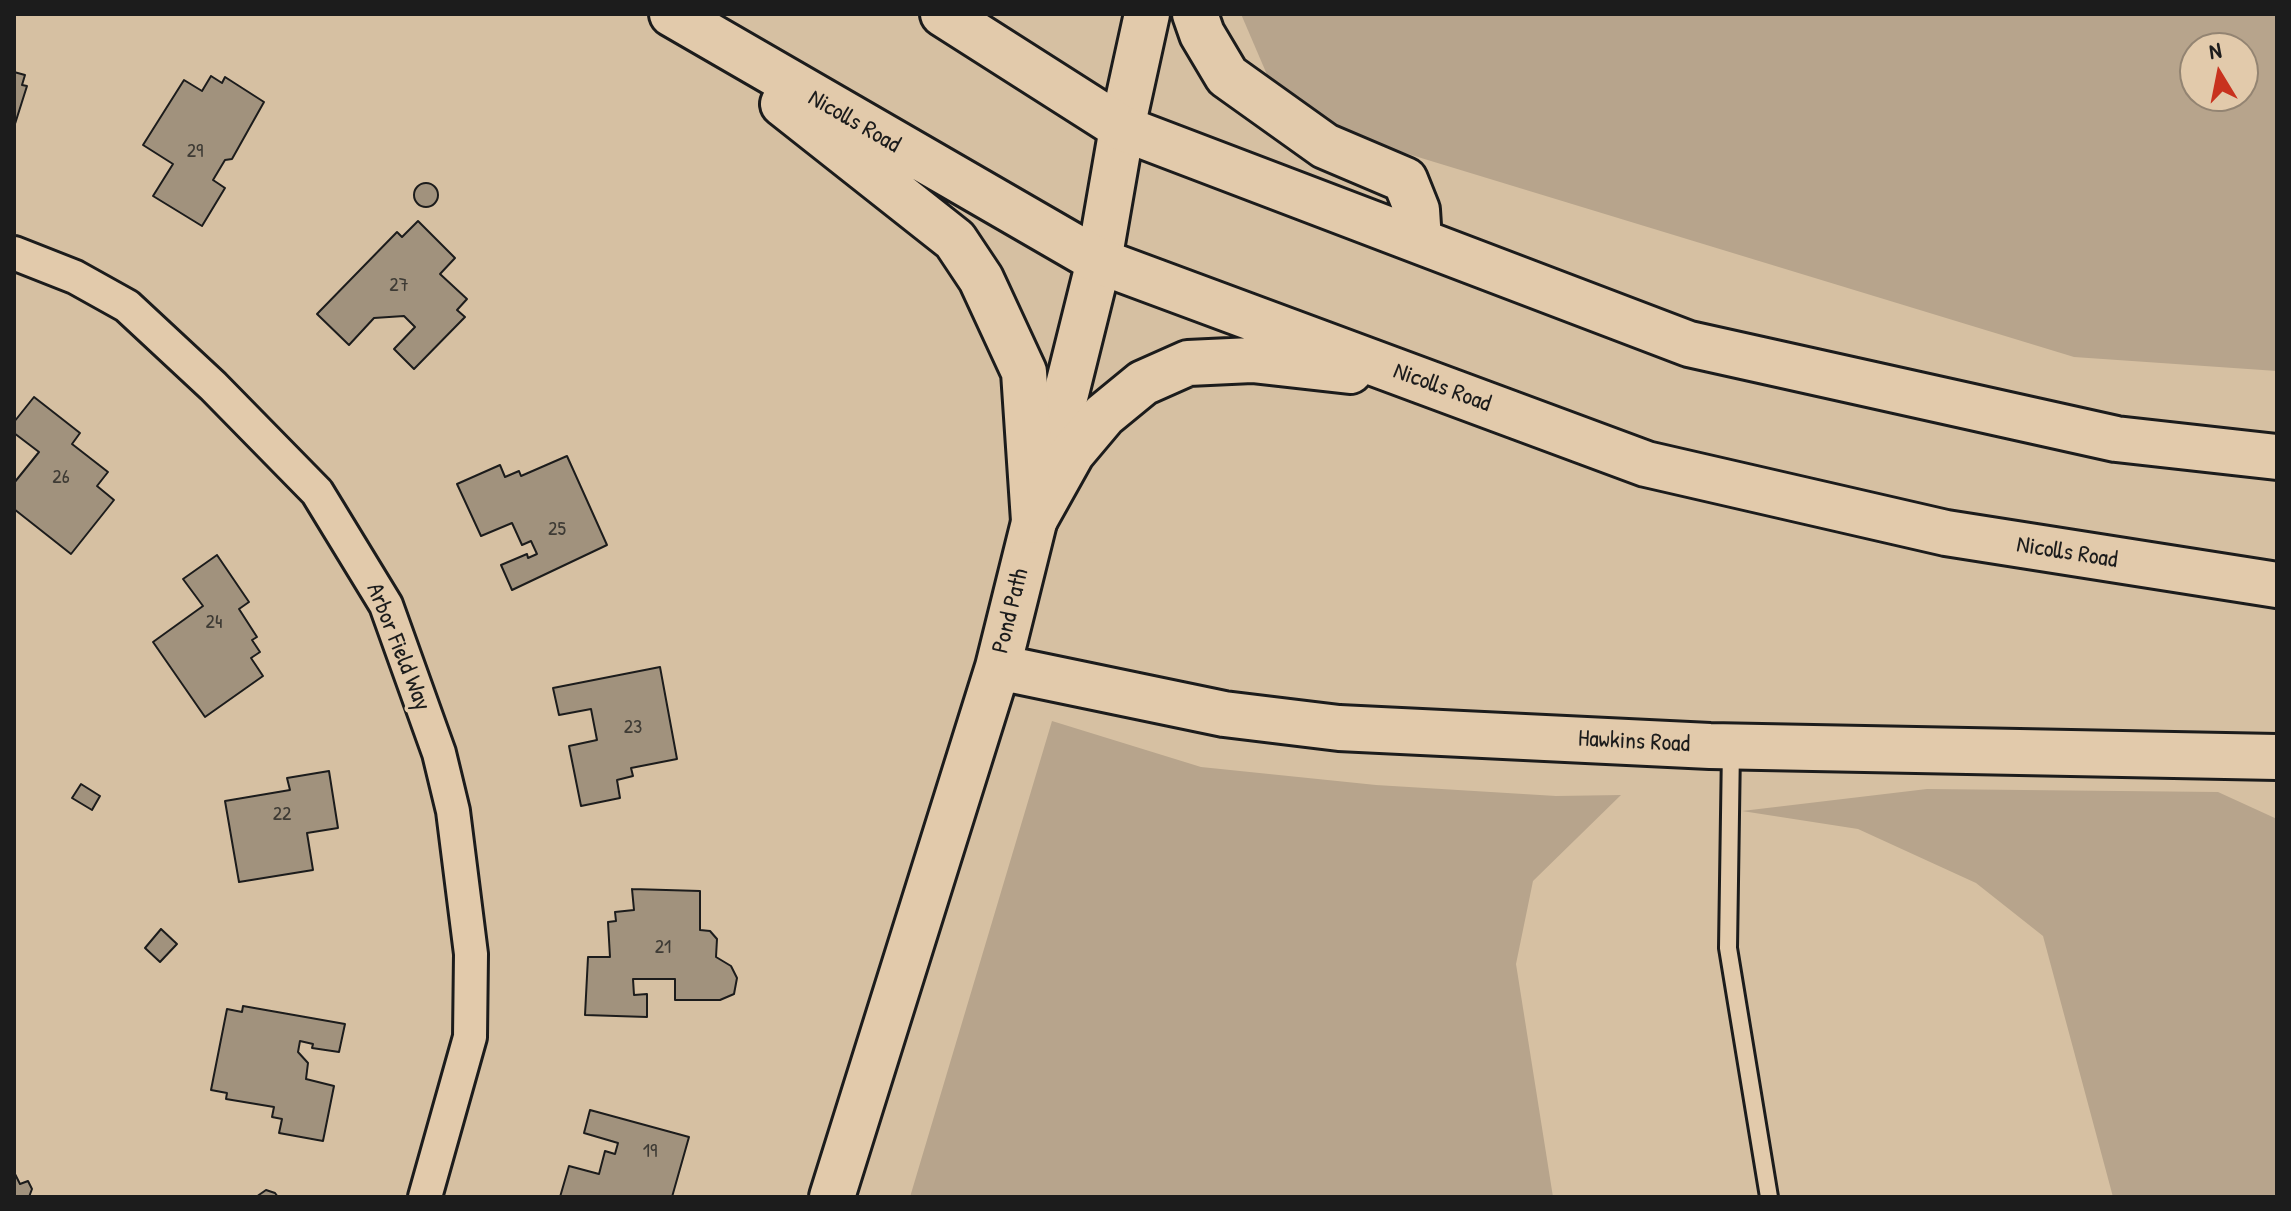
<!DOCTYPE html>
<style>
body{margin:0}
#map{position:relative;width:2291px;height:1211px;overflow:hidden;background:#d6c0a2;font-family:"Patrick Hand",sans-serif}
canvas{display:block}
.frame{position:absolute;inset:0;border:16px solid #1c1c1c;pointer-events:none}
.north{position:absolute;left:2179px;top:32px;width:80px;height:80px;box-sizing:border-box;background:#e2caab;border:2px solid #938472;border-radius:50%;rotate:350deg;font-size:22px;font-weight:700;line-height:32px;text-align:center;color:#1c1c1c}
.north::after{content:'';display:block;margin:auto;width:28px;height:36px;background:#c8321e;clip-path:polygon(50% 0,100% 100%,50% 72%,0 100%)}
</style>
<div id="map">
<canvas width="2291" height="1211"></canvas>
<div class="frame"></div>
<div class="north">N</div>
</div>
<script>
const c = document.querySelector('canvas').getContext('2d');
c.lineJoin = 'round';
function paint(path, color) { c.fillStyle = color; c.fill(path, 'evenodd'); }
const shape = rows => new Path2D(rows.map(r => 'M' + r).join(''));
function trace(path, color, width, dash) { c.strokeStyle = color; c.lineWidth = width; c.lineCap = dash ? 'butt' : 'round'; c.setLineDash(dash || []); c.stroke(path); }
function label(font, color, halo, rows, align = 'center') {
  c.font = font + ' "Patrick Hand",sans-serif'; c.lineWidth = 7; c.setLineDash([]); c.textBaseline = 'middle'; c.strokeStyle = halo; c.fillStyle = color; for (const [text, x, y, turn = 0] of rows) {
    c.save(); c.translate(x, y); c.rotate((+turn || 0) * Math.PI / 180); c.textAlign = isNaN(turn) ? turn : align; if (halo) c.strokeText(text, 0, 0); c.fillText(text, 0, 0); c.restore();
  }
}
const green = shape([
 [1241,14,2277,14,2277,371,2074,357,1349,136,1268,77],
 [2195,48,2243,48,2243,96,2195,96],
 [1052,721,1201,767,1376,785,1556,796,1621,795,1533,881,1516,964,1553,1197,910,1197],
 [1927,789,2218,792,2277,819,2277,1197,2113,1197,2043,936,1976,883,1858,829,1742,811]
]);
const building = shape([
 [14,72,25,75,22,85,27,86,14,127,14,72],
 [211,76,222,83,225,77,264,102,232,159,225,160,213,180,225,188,202,226,153,196,173,164,143,145,184,80,202,91,211,76],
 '414 195a12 12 0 1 1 24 0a12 12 0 1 1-24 0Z',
 [418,221,455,258,440,274,467,299,457,310,465,317,414,369,394,349,415,327,404,316,374,318,349,345,317,314,397,232,402,237,418,221],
 [34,397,80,433,72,444,108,472,97,486,114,500,71,554,14,509,14,483,39,452,14,433,14,422,34,397],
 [567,456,607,545,512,590,501,565,527,554,528,558,537,554,531,541,522,545,512,523,481,536,457,484,500,465,505,477,519,471,521,476,567,456],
 [217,555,249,602,239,609,257,637,252,640,260,652,251,658,263,676,205,717,153,642,203,606,183,579,217,555],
 [660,667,677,759,631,768,633,776,617,780,620,798,581,806,569,746,597,740,591,709,559,715,553,688,660,667],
 [329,771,338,828,307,833,313,870,239,882,225,801,290,790,287,778,329,771],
 [81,784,100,796,92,810,72,798,81,784],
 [632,889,700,891,700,930,710,931,717,939,716,957,731,966,737,978,734,994,720,1000,675,1000,675,979,633,979,634,995,647,994,647,1017,585,1015,588,957,610,957,608,922,616,921,615,912,634,910,632,889],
 [161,929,177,944,160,962,145,948,161,929],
 [243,1006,345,1024,339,1052,312,1048,313,1044,300,1041,298,1052,308,1063,306,1079,334,1086,323,1141,279,1133,282,1119,272,1117,274,1107,226,1099,227,1093,211,1090,227,1009,242,1012,243,1006],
 [590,1110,689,1137,672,1197,560,1197,569,1166,599,1174,605,1151,615,1154,618,1143,584,1133,590,1110],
 [14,1172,20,1184,28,1181,32,1189,29,1197,14,1197,14,1172],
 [266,1190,275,1193,278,1197,256,1197,266,1190]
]);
const lane = shape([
 [1731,748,1728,948,1769,1197]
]);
const street = shape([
 [14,253,75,277,127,306,213,386,317,492,386,605,439,753,453,811,471,954,470,1037,425,1197]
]);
const secondary = shape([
 [998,667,1224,714,1339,728,1710,746,2277,757],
 [832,1197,998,667,1099,261,1122,128,1147,14]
]);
const highway = shape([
 [672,14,1099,261,1646,464,1946,533,2277,585],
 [943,14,1122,128,1689,344,2116,439,2277,457],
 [1195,14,1202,34,1227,76,1325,146,1405,180,1417,210,1419,241],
 [783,104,955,240,981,279,1024,372,1034,521],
 [1034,521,1072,453,1104,415,1143,383,1188,363,1252,360,1350,371]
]);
const numberNames = [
 ["29",195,152],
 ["27",399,286],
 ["26",61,478],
 ["25",557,530],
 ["24",214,623],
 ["23",633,728],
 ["22",282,815],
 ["21",663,948],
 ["19",650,1152]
];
const streetNames = [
 ["Nicolls Road",854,122,30],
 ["Nicolls Road",1442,388,20],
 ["Nicolls Road",2067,553,9],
 ["Pond Path",1011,611,-76],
 ["Arbor Field Way",398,647,68],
 ["Hawkins Road",1634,742,3]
];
paint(green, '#b7a48c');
paint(building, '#a1927d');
trace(building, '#1c1c1c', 2);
trace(lane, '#1c1c1c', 22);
trace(street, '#1c1c1c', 38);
trace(secondary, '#1c1c1c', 50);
trace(highway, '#1c1c1c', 50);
trace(lane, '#e2caab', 16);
trace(street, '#e2caab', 32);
trace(secondary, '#e2caab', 44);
trace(highway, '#e2caab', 44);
label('20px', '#3d3a34', null, numberNames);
label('24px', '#1c1c1c', '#e2caab', streetNames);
</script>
